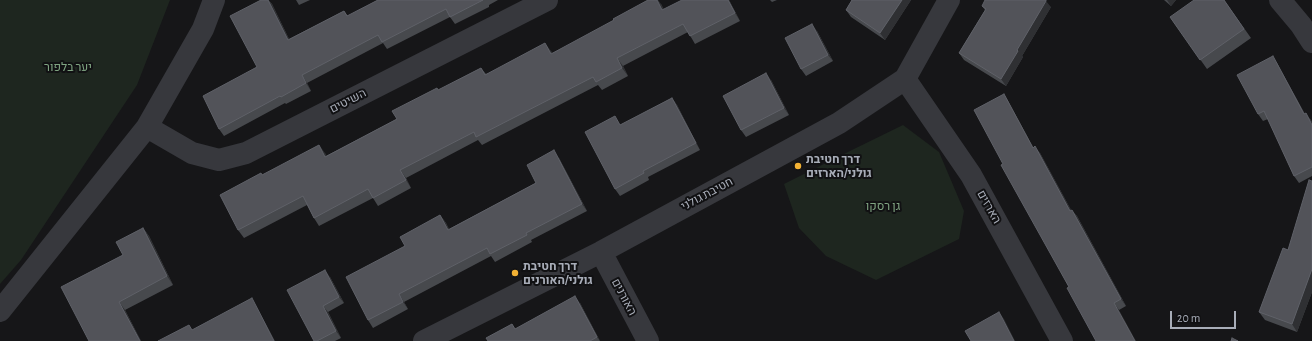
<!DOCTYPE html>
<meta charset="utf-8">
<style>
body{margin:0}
#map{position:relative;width:1312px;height:341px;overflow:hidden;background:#161618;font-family:"Alegreya Sans",sans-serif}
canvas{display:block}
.scale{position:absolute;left:1170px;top:311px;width:66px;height:18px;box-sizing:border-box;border:2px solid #a8adb8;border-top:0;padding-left:5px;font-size:12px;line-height:14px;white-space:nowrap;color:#a8adb8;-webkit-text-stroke:3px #111113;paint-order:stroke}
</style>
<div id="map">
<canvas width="1312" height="341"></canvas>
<div class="scale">20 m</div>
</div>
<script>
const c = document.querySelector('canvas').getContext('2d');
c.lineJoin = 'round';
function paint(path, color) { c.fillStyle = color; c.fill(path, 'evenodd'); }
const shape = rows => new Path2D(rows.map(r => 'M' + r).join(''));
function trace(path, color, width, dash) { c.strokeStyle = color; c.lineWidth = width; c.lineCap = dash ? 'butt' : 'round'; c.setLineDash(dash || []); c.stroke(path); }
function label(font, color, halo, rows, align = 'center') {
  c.font = font + ' "Alegreya Sans",Heebo,sans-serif'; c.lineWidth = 4; c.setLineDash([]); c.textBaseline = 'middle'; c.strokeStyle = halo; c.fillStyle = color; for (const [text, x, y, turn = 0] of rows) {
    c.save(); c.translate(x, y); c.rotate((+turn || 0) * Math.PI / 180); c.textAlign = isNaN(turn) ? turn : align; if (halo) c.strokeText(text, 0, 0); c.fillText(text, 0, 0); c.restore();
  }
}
const green = shape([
 [0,0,170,0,137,85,21,260,0,284],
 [903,125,939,152,964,211,959,239,876,280,826,256,799,228,784,184,854,149]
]);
const minor = shape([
 [1280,0,1301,25,1312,42],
 [905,79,971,175,1062,341],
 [147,127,192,153,219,160,246,153,547,0],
 [601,252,648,341],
 [0,311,147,127,203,29,214,0],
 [424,341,601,252,839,123,905,79,949,0]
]);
const wall = shape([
 [261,0,268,0,272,4,289,39,344,11,348,16,378,0,498,0,489,5,489,7,455,24,450,17,387,49,383,43,307,83,311,91,286,104,285,103,224,136,219,129,257,67],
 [296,0,310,0,299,5],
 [729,0,740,21,695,44,688,32,623,66,628,76,602,90,598,85,482,145,478,140,406,178,411,188,378,206,373,198,319,226,314,218,307,205,244,238,238,230,262,175,325,153,326,156,397,119,439,90,481,68,486,74,551,51,552,53,661,4,664,10],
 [770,0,777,0,772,2],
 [852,0,911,0,885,40,851,17,846,10],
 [1164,0,1176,0,1171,6],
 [1224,0,1251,38,1207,69,1170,17],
 [982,6,1051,7,1022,56,1023,57,1006,86,964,60,959,53,985,10],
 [817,31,833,61,806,76,801,69],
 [1277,63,1305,114,1311,120,1312,122,1312,176,1299,183,1294,176,1268,119,1263,121,1258,114],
 [771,80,789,115,746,137,741,130],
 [1004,94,1008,101,1033,147,1040,153,1071,210,1077,216,1126,306,1119,310,1069,287,1003,164],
 [672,98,677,105,700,150,648,177,649,180,620,196,615,189,621,125],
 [559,158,587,211,531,240,532,242,495,262,491,256,404,302,408,309,373,328,368,320,405,246,440,215,446,223,449,229,536,183],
 [1312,181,1312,292,1297,332,1265,320,1259,312,1288,250],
 [143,228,149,236,173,285,125,310,141,341,89,341,123,255],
 [330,277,344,303,328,312,341,338,335,341,314,341],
 [580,303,600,341,488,341,512,324,515,329]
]);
const shadedWall = shape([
 [268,0,272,4,293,47,288,40],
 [657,0,658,0,661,4,668,18,662,10],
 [728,0,729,0,740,21,735,13],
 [902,0,911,0,885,40,880,33],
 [1167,0,1176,0,1171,6],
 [1046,1,1051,7,1022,56,1023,57,1006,86,1001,79,1017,50],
 [812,24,817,31,833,61,828,55],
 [545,43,551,51,556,62,551,54],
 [1273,56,1277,63,1308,121,1304,114],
 [617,58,623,66,628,76,622,68],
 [766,73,771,80,789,115,784,108],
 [302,75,307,83,311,91,306,83],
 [1004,94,1008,101,1037,154,1033,148],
 [672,98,677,105,700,150,696,143],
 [1306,113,1312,122,1312,125],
 [319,145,325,153,331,165,325,157],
 [1035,146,1040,153,1075,217,1070,211],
 [554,150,559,158,587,211,582,204],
 [400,170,406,178,411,188,406,180],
 [1072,210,1077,216,1126,306,1121,299],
 [440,215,446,223,453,237,448,230],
 [143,228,149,236,173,285,167,276],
 [1312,269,1312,292,1297,332,1292,324],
 [325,270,330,277,344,303,339,297],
 [399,294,404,302,408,309,403,302],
 [575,296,580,303,600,341,597,337],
 [252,298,257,307,275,341,274,341],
 [119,302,125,310,141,341,140,341],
 [1114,303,1119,310,1136,341,1135,341],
 [323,306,328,312,341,338,336,331],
 [999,312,1004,319,1015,341,1014,341]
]);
const building = shape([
 [261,0,268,0,288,40,344,11,347,16,378,0,483,0,450,17,446,9,382,42,378,35,302,75,306,83,281,97,280,96,219,129,203,96,257,67,230,16,261,0],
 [648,0,657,0,662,10,682,0,728,0,735,13,690,36,683,24,617,58,622,68,596,82,593,77,476,137,474,132,400,170,406,180,373,198,368,189,314,218,303,196,238,230,220,195,261,173,262,175,319,145,325,157,397,119,392,111,437,88,438,90,481,68,485,75,545,43,551,54,614,20,613,19,648,0],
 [852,0,902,0,880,33,846,10,852,0],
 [985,0,1046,0,1046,1,1017,50,1018,51,1001,79,959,53,986,9,982,6,985,0],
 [1194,0,1224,0,1244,29,1200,60,1170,17,1194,0],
 [812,24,828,55,801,69,785,38,812,24],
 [1273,56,1304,114,1306,113,1312,125,1312,167,1294,176,1264,111,1258,114,1237,75,1273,56],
 [766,73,784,108,741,130,723,96,766,73],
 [1004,94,1033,148,1035,146,1070,211,1072,210,1121,299,1114,303,1135,341,1096,341,1067,288,1069,287,1001,165,1003,164,974,110,1004,94],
 [672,98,696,143,643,171,644,173,615,189,585,132,615,116,620,125,672,98],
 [554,150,582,204,526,233,527,235,490,254,487,248,399,294,403,302,368,320,346,277,405,246,400,237,440,215,448,230,536,183,527,165,554,150],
 [1309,180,1312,181,1312,269,1292,324,1259,312,1283,248,1288,250,1309,180],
 [143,228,167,276,119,302,140,341,89,341,61,287,123,255,116,242,143,228],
 [325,270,339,297,323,306,336,331,317,341,314,341,287,290,325,270],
 [575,296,597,337,590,341,488,341,486,338,512,324,515,329,575,296],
 [252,298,274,341,158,341,189,325,192,330,252,298],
 [999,312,1014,341,971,341,965,331,999,312],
 [1232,338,1238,341,1231,341,1232,338]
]);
const markers = [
 [798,166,4,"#f2b134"],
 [515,273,4,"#f2b134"]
];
const parkNames = [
 ["יער בלפור",68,67],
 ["גן רסקו",883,206]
];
const streetNames = [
 ["השיטים",348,101,-27],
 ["חטיבת גולני",707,194,-28],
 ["הארזים",989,207,61],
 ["האורנים",624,297,62]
];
const poiNames = [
 ["דרך חטיבת",806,159],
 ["גולני/הארזים",806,173],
 ["דרך חטיבת",523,266],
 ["גולני/האורנים",523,280]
];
paint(green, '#1e261f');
trace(minor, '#37383d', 22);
paint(wall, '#47494d');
paint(shadedWall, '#2f3033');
paint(building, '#525359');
trace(building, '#5f6168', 1);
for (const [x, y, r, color] of markers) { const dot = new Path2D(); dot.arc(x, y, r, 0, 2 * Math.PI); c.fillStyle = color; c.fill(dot); trace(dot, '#111113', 1.5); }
label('12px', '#7fa381', '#111113', parkNames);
label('12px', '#a8adb8', '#111113', streetNames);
label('bold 12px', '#a8adb8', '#111113', poiNames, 'left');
</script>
